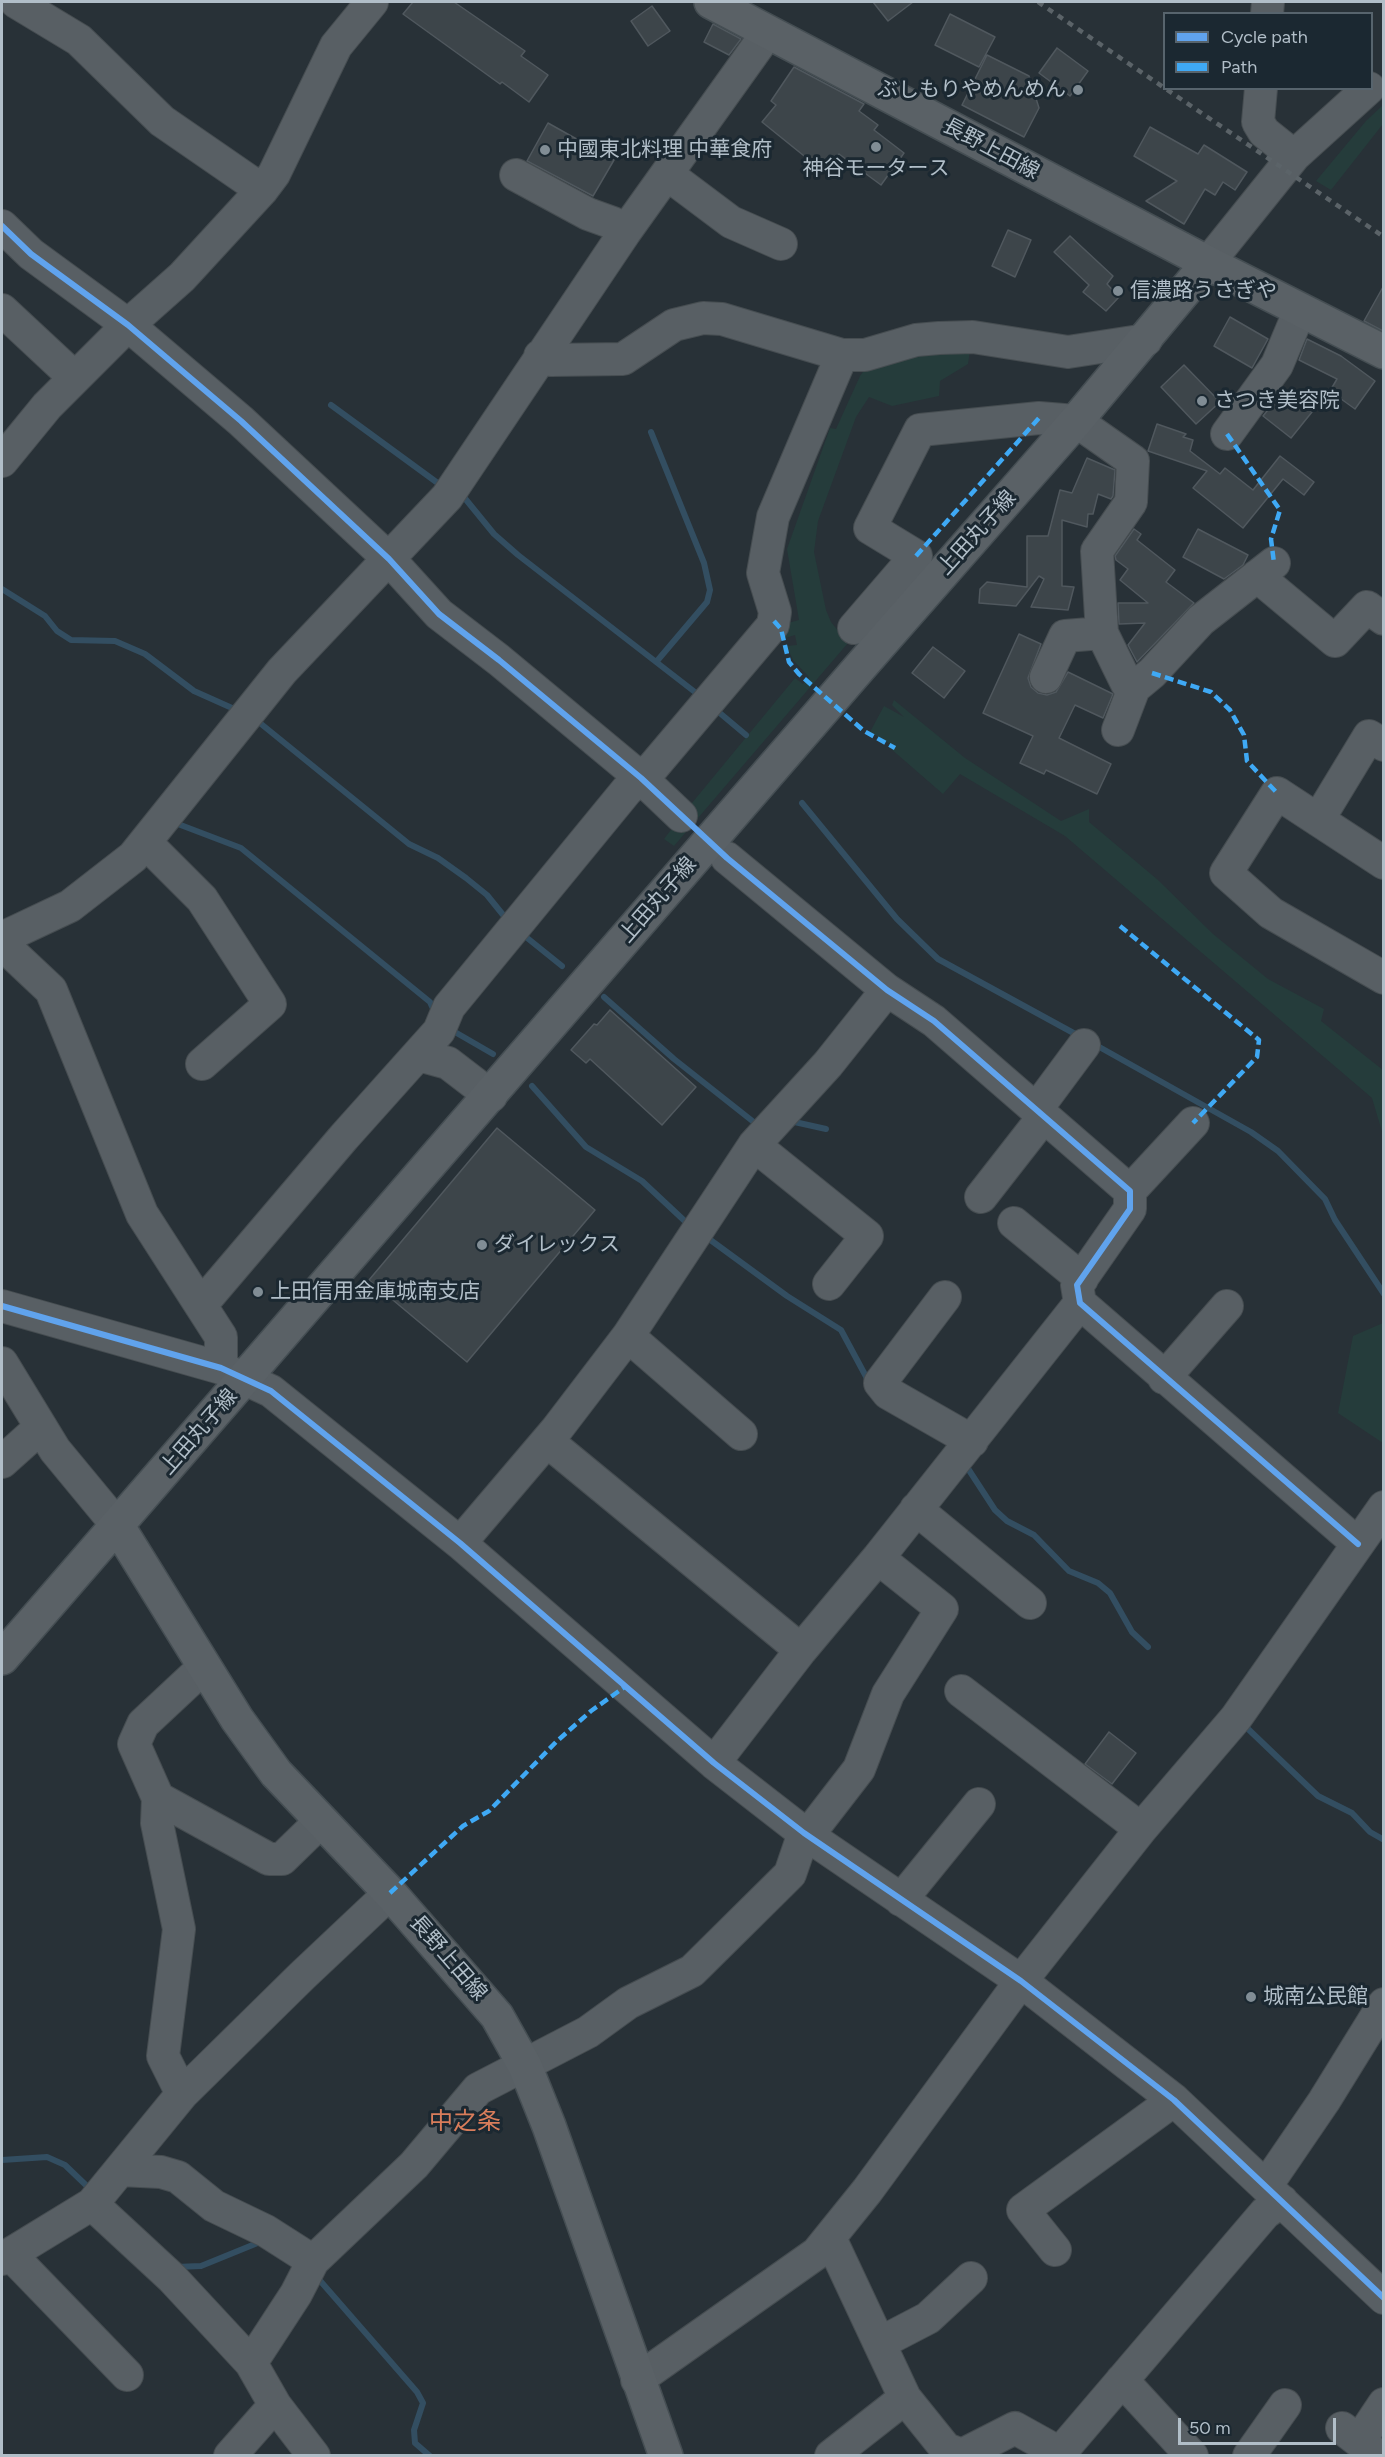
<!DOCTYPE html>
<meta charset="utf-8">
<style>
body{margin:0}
#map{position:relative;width:1385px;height:2457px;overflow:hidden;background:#283137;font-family:Figtree,sans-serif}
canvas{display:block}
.frame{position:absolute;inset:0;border:3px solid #b1bec8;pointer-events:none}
.legend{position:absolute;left:1163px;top:12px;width:210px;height:78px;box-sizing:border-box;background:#1b2831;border:2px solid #57646d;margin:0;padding:8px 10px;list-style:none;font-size:18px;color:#b1bec8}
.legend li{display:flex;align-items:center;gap:12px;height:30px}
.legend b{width:30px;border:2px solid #57646d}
.scale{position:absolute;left:1178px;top:2418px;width:158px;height:27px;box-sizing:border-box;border:3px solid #b1bec8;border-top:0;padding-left:8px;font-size:18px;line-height:21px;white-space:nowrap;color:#b1bec8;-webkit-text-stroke:4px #1b2831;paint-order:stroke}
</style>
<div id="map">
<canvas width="1385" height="2457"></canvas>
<div class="frame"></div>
<ul class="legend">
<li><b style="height:8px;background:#60a3ed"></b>Cycle path</li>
<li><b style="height:8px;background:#3fa9f5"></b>Path</li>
</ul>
<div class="scale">50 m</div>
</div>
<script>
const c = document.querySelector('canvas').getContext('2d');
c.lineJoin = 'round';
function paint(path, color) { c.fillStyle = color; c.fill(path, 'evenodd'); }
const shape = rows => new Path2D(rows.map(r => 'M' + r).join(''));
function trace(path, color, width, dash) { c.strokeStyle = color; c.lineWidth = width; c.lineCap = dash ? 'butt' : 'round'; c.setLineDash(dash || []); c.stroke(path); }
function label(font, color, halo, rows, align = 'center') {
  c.font = font + ' Figtree,"Noto Sans JP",sans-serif'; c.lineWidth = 6; c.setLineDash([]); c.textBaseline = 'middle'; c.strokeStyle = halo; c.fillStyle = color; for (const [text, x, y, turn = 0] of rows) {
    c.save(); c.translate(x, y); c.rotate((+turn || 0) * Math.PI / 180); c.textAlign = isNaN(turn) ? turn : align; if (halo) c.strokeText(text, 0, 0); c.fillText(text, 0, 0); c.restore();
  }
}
const green = shape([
 [1383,105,1383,124,1331,190,1316,181,1366,121],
 [971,343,968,364,940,381,939,396,892,406,869,397,856,417,818,521,814,552,826,610,831,622,848,643,674,846,664,839,687,809,795,678,803,684,809,677,793,660,788,649,787,646,797,645,795,635,785,638,788,623,799,620,787,549,830,428,836,429,860,376,865,369],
 [894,700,965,758,1061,821,1089,809,1089,822,1158,880,1213,934,1268,979,1324,1009,1321,1021,1383,1070,1383,1135,1372,1098,1065,836,960,774,943,794,890,748,892,745,870,732,884,706,904,717,892,705],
 [1383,1323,1383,1443,1338,1413,1353,1336]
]);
const stream = shape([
 [331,405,439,484],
 [651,432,704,563,710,590,707,602,657,661],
 [463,496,494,534,518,555,700,696],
 [2,589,45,616,57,631,71,640,115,641,145,654,194,691,232,708],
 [715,709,746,735],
 [255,719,409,844,438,858,466,878,487,895,508,921],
 [802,803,897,919,938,959,1079,1036],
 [178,824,241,848,430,1002,435,1013],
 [521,933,562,966],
 [604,997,674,1059,760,1127],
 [448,1028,493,1054],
 [1094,1044,1251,1132,1278,1151,1325,1199,1335,1220,1384,1294],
 [532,1086,586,1147,642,1181,689,1225],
 [790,1121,826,1129],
 [705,1236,787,1296,841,1330,870,1384],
 [965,1464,995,1510,1007,1521,1034,1535,1069,1571,1098,1583,1110,1593,1132,1632,1148,1647],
 [1246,1727,1318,1796,1352,1813,1370,1832,1384,1840],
 [2,2160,47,2157,65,2165,91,2190],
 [176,2267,201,2266,260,2242],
 [316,2276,417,2392,423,2403,414,2430,415,2443,430,2456]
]);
const building = shape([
 [413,2,454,2,525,51,521,56,548,75,529,102,502,82,500,84,403,14,413,2],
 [873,2,913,2,888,21,873,2],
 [652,6,670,31,648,46,631,21,652,6],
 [950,14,995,37,979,67,935,45,950,14],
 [713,24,741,39,729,55,704,42,713,24],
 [1057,48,1088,71,1070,96,1039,73,1057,48],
 [987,55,1029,76,1039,108,1024,137,962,105,987,55],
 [794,67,864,104,859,111,878,125,874,130,904,153,881,185,839,154,824,172,762,122,776,105,771,101,794,67],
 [548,123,614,160,593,196,527,161,548,123],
 [1150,127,1198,154,1204,145,1247,172,1235,190,1223,182,1215,195,1205,189,1184,224,1146,201,1177,181,1134,156,1150,127],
 [1008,230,1031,240,1015,277,992,266,1008,230],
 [1070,236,1113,276,1107,284,1119,297,1106,311,1083,292,1089,285,1054,252,1070,236],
 [1383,287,1383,331,1364,321,1383,287],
 [1230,317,1268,339,1252,368,1214,346,1230,317],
 [1307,339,1341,356,1375,381,1355,409,1330,391,1337,379,1299,360,1307,339],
 [1184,365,1220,402,1196,424,1161,387,1184,365],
 [1280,395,1291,404,1296,398,1312,412,1291,438,1263,416,1280,395],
 [1157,424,1186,434,1183,437,1193,440,1190,451,1220,474,1225,468,1253,490,1280,456,1314,482,1304,495,1283,479,1243,528,1193,488,1207,471,1148,451,1157,424],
 [1087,458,1115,470,1113,496,1111,499,1098,494,1093,514,1088,514,1087,527,1062,520,1062,586,1074,587,1068,610,1031,607,1044,579,1039,576,1016,606,979,603,980,589,987,582,1027,587,1027,536,1048,536,1060,490,1072,493,1087,458],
 [1134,529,1141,534,1137,540,1175,570,1166,582,1194,603,1137,662,1128,645,1145,623,1119,624,1118,603,1148,603,1120,580,1128,569,1116,560,1115,556,1134,529],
 [1198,529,1248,555,1243,565,1224,579,1183,557,1198,529],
 [1019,634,1041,644,1028,678,1031,687,1038,693,1047,695,1056,692,1068,672,1113,694,1103,718,1075,705,1059,738,1111,764,1097,794,1046,770,1044,774,1020,763,1033,736,983,713,1019,634],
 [933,647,965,671,944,698,912,673,933,647],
 [610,1010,696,1087,662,1125,590,1059,586,1063,571,1050,594,1024,597,1025,610,1010],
 [497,1128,595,1210,467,1362,369,1280,497,1128],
 [1109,1732,1136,1753,1112,1784,1085,1764,1109,1732]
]);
const minor = shape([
 [16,2,79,40,162,121,262,190],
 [1267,14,1268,2],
 [1261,88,1258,122,1264,132,1294,156],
 [667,174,731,222,781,244],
 [516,175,588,214,613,223,625,232],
 [2,226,31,254,128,325,241,421,389,559,439,614,499,660,641,778,681,816],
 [1208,263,1294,156,1369,88],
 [2,310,75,378],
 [540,356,551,360,623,359,674,325,703,318,722,319,842,355,865,355,916,340,939,338,973,337,1068,352,1146,340],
 [1227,434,1277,365,1300,310],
 [2,461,47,406,128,325,182,277,262,190,274,174,336,46,372,2],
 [1257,576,1335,641,1367,607,1384,619],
 [854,628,916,556,870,528,920,430,1039,418,1076,421,1133,461,1131,502,1097,551,1102,633,1127,684,1134,688],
 [1046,677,1065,636,1102,633],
 [1118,730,1134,688,1152,673,1201,620,1274,563],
 [1318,820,1369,736,1384,745],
 [145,842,202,899,270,1004,202,1064],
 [727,858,887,990,934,1021,1130,1191,1130,1209,1077,1285,1080,1303,1358,1544],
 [1384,863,1277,793,1226,873,1271,913,1384,978],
 [2,938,70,906,133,857,282,671,447,497,625,232,768,32],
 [2,944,51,990,142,1214,221,1337,221,1368],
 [419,1055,448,1063,491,1096],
 [754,1145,867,1236,829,1284],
 [1130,1191,1193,1123],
 [981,1197,1038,1124,1041,1103,1084,1045],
 [1014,1223,1082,1279],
 [945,1297,880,1383,888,1393,972,1441],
 [201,1305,344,1137,439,1031,449,1007,627,790,653,767,773,625,775,612,763,573,773,517,842,355],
 [2,1306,221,1368,271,1391,460,1543,714,1763,804,1833,1021,1981,1174,2100,1384,2298],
 [628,1336,741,1434],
 [2,1363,55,1450,117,1525],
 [1164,1378,1227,1306],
 [547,1441,801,1650],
 [2,1462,41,1427],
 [916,1509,1030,1603],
 [460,1543,557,1429,628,1336,754,1145,828,1064,887,990],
 [961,1691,1141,1829],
 [714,1763,801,1650,878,1558,1080,1303],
 [158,1798,269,1859,282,1859,320,1822],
 [808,1835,859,1769,888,1694,942,1609,878,1558],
 [901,1900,979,1804],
 [182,2094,163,2056,179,1929,157,1823,158,1798,134,1744,143,1724,204,1667],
 [120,2170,161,2172,178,2177,214,2206,266,2231,313,2261],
 [1266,2186,1324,2101,1384,2004],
 [92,2204,172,2278,251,2363,275,2405,314,2456],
 [830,2238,905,2398,831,2456],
 [1055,2250,1023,2210,1174,2100],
 [10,2254,127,2375],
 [2,2259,92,2204,182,2094,302,1976,390,1893],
 [880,2343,928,2318,971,2278],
 [251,2363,296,2294,313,2261,414,2165,478,2089,588,2032,628,2003,692,1971,790,1874,804,1833],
 [637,2380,817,2253,867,2191,1021,1981,1141,1829,1236,1718,1384,1507],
 [1122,2380,1192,2456],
 [905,2398,946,2449,962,2455,1015,2428,1060,2453],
 [1342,2428,1378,2456],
 [1360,2440,1384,2404],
 [230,2456,275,2405],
 [1061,2456,1060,2453,1265,2213,1282,2201],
 [1249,2456,1285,2405]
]);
const major = shape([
 [711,2,1208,263,1384,352],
 [117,1525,237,1719,276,1773,390,1893,497,2016,525,2066,549,2126,666,2456],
 [2,1658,861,666,1076,421,1208,263]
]);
const rail = shape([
 [1038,2,1384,237]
]);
const quiet = shape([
 [1227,434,1280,510,1271,539,1274,563],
 [916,556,1039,418],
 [774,621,781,629,789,662,799,674,864,731,895,748],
 [1152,673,1211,692,1230,710,1244,735,1247,761,1277,793],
 [1120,926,1259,1040,1257,1057,1193,1123],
 [390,1893,463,1826,489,1811,556,1742,591,1711,626,1686]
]);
const cycleway = shape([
 [2,226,31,254,128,325,241,421,389,559,439,614,499,660,641,778,727,858,887,990,934,1021,1130,1191,1130,1209,1077,1285,1080,1303,1358,1544],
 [2,1306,221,1368,271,1391,460,1543,714,1763,804,1833,1021,1981,1174,2100,1384,2298]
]);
const markers = [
 [1078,90,6,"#818d95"],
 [876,147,6,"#818d95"],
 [545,150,6,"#818d95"],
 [1118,291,6,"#818d95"],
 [1202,401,6,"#818d95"],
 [482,1245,6,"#818d95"],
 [258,1292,6,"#818d95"],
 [1251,1997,6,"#818d95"]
];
const poiNames = [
 ["ぶしもりやめんめん",1066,90,"right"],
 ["中國東北料理 中華食府",557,150],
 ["神谷モータース",876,169,"center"],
 ["信濃路うさぎや",1130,291],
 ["さつき美容院",1214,401],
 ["ダイレックス",494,1245],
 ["上田信用金庫城南支店",270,1292],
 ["城南公民館",1263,1997]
];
const streetNames = [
 ["長野上田線",991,149,28],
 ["上田丸子線",977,533,-48],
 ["上田丸子線",658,900,-49],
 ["上田丸子線",199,1432,-49],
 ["長野上田線",448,1958,49]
];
const quarterNames = [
 ["中之条",465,2122]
];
paint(green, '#253c3b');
trace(stream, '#334e61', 6);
paint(building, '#3d454a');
trace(building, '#50585e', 1.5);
trace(minor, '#464d51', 34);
trace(major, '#454e53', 36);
trace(minor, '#585f64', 32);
trace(major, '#5a6166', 33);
trace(rail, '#5b6368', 4.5, [6, 6]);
trace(quiet, '#3fa9f5', 4.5, [9, 4.5]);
trace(cycleway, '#60a3ed', 6);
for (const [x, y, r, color] of markers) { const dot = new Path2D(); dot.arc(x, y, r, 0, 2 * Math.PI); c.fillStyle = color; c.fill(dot); trace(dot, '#1b2831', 2); }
label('21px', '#b1bec8', '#1b2831', poiNames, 'left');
label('21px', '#b1bec8', '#1b2831', streetNames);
label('24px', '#d97d5b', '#1b2831', quarterNames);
</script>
